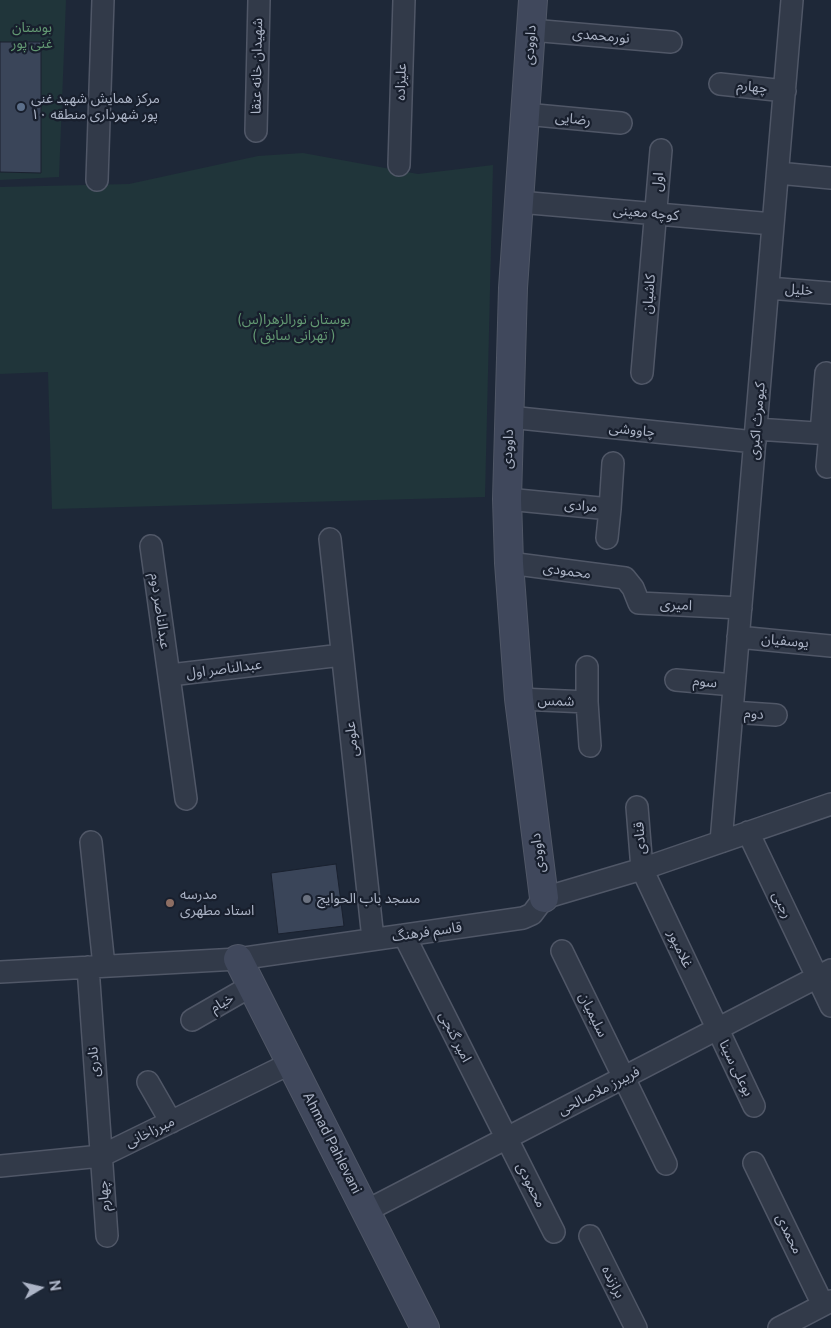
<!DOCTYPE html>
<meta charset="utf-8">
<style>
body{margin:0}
#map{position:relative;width:831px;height:1328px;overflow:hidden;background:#1e2838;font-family:"Public Sans",sans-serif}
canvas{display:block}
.north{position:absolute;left:15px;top:1263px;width:50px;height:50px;-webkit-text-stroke:4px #181f2d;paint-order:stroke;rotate:81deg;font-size:14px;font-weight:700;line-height:20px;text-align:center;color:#acb4c6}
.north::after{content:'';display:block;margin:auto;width:18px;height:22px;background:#acb4c6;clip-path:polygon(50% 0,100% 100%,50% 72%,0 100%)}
</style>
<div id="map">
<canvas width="831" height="1328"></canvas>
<div class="north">N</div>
</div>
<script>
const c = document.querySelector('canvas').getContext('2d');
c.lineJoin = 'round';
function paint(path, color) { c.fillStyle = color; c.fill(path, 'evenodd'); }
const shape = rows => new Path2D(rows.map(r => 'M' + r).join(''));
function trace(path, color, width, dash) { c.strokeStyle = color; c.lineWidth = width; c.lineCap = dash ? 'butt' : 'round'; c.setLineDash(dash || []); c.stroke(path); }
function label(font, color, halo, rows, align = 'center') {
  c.font = font + ' "Public Sans","Noto Sans Arabic",sans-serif'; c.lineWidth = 4.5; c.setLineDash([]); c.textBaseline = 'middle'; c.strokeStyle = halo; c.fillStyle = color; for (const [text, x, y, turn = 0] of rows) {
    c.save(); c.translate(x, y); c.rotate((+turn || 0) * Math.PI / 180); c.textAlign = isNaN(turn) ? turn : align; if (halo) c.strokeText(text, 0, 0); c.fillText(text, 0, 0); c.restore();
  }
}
const green = shape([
 [0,0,66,0,59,177,0,180],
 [303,153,418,174,493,165,485,497,52,509,48,372,0,374,0,187,129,184,258,156]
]);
const building = shape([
 [0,42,41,42,41,173,0,172,0,42],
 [336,864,344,926,278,934,271,873,336,864]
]);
const street = shape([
 [531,30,671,42],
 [720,84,785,91],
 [525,114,621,123],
 [256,131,259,0],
 [399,165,404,0],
 [778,173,831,178],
 [97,180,103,0],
 [519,202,773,224],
 [768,288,831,293],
 [642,373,661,150],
 [509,417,755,442],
 [756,429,831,434],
 [821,433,826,373],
 [827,467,830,433],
 [507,499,610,509,613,463],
 [607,538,610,509],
 [330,539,373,939],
 [151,546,186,799],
 [509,563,625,578,633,588,639,603,741,608],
 [738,637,831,646],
 [170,675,342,655],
 [676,680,734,685],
 [519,699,587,702,587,667],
 [587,702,590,746],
 [732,712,776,715],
 [637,807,642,869,754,1106],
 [748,832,831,1006],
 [91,842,104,966],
 [721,842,792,0],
 [404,935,554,1232],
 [562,951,666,1164],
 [88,967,107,1236],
 [0,972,238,959,523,918,532,914,544,898,642,869,831,804],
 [192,1020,251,986],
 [148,1082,171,1122],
 [754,1163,823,1305],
 [0,1166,101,1156,291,1063],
 [366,1211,831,970],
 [590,1236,636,1328],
 [779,1328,831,1301]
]);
const secondary = shape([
 [533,0,513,288,507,499,509,563,519,699,544,898],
 [238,959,425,1328]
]);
const markers = [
 [21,107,5,"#5c6f8a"],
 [307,899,5,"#6b7280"],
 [170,903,5,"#8d6e63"]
];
const parkNames = [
 ["بوستان",32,28],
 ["غنی پور",32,44],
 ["بوستان نورالزهرا(س)",294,320],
 ["( تهرانی سابق )",294,336]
];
const streetNames = [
 ["نورمحمدی",601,36,5],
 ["داوودی",530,45,-86],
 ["شهیدان خانه‌ عنقا",257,66,-89],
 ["علیزاده",401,82,-88],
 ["چهارم",752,87,6],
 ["رضایی",573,119,6],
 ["اول",658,182,-85],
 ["کوچه معینی",646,213,5],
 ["خلیل",799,290,4],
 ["کاشیان",649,294,-85],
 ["کیومرث اکبری",757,421,-85],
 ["چاووشی",632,430,6],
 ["داوودی",508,449,-88],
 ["مرادی",581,506,5],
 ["محمودی",567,571,8],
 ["امیری",676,605,3],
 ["عبدالناصر دوم",160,611,82],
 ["یوسفیان",785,641,5],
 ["عبدالناصر اول",224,669,-7],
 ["سوم",705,682,5],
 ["شمس",556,701,2],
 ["دوم",754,714,4],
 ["علومی",352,739,-96],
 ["قنادی",640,838,-94],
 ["داوودی",538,853,-97],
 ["رجبی",782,905,64],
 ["قاسم فرهنگ",427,932,-8],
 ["غلامپور",680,949,65],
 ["خیام",222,1003,-30],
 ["سلیمیان",593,1015,64],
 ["امیر گنجی",455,1037,63],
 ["نادری",94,1062,-94],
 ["بوعلی سینا",736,1068,64],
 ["فریبرز ملاصالحی",599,1091,-27],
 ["میرزاخانی",150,1132,-26],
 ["Ahmad Pahlevani",332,1143,63],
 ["محمودی",531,1185,63],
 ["چهارم",104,1196,-94],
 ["محمدی",789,1234,64],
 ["برازنده",613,1282,63]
];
const poiNames = [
 ["مرکز همایش شهید غنی",31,99],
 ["پور شهرداری منطقه ۱۰",31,115],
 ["مدرسه",180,895],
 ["استاد مطهری",180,911],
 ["مسجد باب الحوایج",317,899]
];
paint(green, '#20353a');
paint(building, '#3a4559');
trace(building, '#1a212f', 1);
trace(street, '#505767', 24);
trace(secondary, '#505767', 30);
trace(street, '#323a49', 21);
trace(secondary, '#40485c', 28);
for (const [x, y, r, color] of markers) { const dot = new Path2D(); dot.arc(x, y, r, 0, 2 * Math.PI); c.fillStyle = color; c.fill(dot); trace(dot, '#181f2d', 2); }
label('14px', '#629872', '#181f2d', parkNames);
label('14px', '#acb4c6', '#181f2d', streetNames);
label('14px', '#acb4c6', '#181f2d', poiNames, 'left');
</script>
